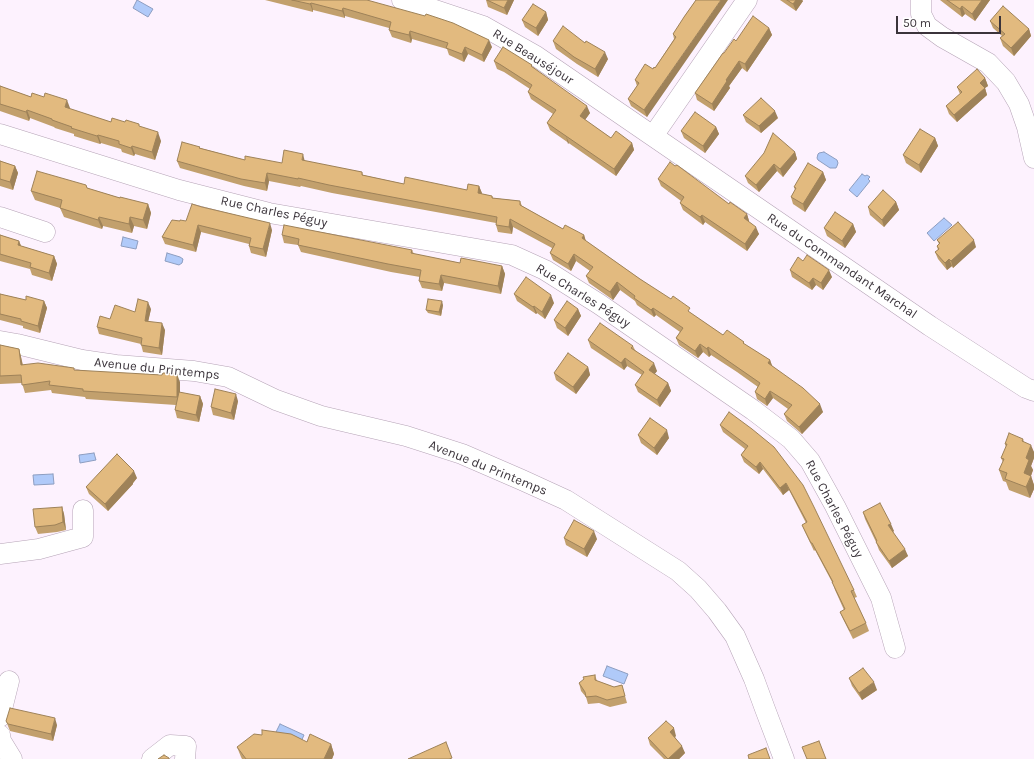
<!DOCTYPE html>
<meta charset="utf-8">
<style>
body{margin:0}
#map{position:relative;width:1034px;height:759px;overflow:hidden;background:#fdf2fe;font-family:Karla,sans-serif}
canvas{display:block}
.scale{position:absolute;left:896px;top:16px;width:105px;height:18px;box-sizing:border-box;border:2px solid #3b343b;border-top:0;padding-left:5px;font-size:12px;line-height:14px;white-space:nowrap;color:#3b343b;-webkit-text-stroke:3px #fff;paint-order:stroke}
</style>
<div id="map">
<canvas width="1034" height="759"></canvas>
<div class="scale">50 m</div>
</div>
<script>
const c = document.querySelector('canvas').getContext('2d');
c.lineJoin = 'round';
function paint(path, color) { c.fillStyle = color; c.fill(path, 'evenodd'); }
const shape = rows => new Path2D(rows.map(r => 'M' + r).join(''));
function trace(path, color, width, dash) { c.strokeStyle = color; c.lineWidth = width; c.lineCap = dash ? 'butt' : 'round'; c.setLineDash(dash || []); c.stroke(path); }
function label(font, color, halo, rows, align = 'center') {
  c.font = font + ' Karla,sans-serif'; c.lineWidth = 3; c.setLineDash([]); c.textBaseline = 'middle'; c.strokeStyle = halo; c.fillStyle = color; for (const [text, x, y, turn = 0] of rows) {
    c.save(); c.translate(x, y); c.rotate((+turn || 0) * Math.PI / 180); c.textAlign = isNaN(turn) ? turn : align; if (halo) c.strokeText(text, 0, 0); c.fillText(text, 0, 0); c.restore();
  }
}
const water = shape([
 [137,0,153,9,148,17,133,8,137,0],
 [824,152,837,160,838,163,837,166,836,168,830,168,818,160,817,158,818,154,819,153,824,152],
 [862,174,865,176,867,175,870,177,868,179,870,181,857,197,849,190,862,174],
 [944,218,952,225,934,241,927,233,944,218],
 [123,237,138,241,136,249,121,246,123,237],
 [167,253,180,257,183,259,182,263,179,265,165,261,167,253],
 [94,453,96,460,80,463,79,455,94,453],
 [53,474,54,484,34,485,33,475,53,474],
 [607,666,628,674,624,684,603,676,607,666],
 [280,724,304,735,300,744,276,732,280,724]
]);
const minor = shape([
 [402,0,417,4,483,26,536,56,930,326,1026,388,1034,391],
 [921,0,921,14,927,26,942,37,988,63,1006,82,1019,104,1027,127,1034,158],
 [0,134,179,190,269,213,512,255,545,270,599,304,753,410,791,439,810,461,835,506,881,598,895,648],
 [653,136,747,0],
 [0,217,45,232],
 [0,341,17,344,82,360,116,365,194,371,228,377,276,400,321,416,406,436,462,454,522,480,566,500,678,571,698,589,717,611,735,636,754,679,765,709,784,759],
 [0,554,39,549,83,537,83,510],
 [0,717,9,681],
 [0,735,1,741,12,759],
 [152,759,170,745,186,746,185,759]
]);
const wall = shape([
 [265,0,367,0,492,47,484,62,468,54,464,62,449,55,447,49,412,39,411,43,392,37,389,30,389,28,345,16,345,18,313,10,313,12],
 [486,0,514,0,507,15,488,7],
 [696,0,647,117,631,106,628,99,637,86,635,80,653,69,655,68,674,39,673,34,684,18,684,17],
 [780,0,802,0,803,1,796,11],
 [940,0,990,0,975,21,965,14,962,17],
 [546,12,548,20,538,36,525,27,522,20],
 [990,21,1029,29,1031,36,1014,56,1003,46,1000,38,1002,36,993,28],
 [769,28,772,35,747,72,742,68,729,86,730,88,714,111,697,100,695,93,724,53,736,41],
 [553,41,608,59,598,77,577,64,556,49],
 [494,61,533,67,590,113,585,120,611,138,632,143,634,150,616,176,550,130,547,123,553,114,531,99,528,92,530,89,504,72,497,69],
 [985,78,988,86,985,88,987,95,957,122,949,114,946,106,960,94,957,87],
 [0,86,31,97,70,108,70,109,111,122,140,127,161,141,155,160,135,154,134,156,122,152,121,149,101,143,100,144,74,136,74,134,55,128,54,127,30,118,29,121,0,111],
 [743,115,778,118,761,133,746,122],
 [716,127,719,134,705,153,684,138,681,131],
 [935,138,938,146,921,173,906,163,903,155],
 [200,147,200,148,245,160,282,163,305,161,362,172,363,175,404,184,467,190,479,186,482,194,492,196,493,198,520,201,522,206,563,229,584,235,586,241,640,279,723,335,744,342,744,344,770,360,772,366,823,412,802,434,787,421,784,414,788,409,773,398,767,406,757,399,755,392,758,387,737,372,711,355,709,357,703,352,698,358,679,345,676,338,680,332,656,315,654,317,637,305,635,301,620,290,613,300,589,283,586,276,590,271,576,261,571,271,553,260,550,253,552,248,513,227,512,234,498,232,496,225,496,223,332,193,301,186,300,187,269,181,267,191,244,186,180,168,177,161],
 [795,152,797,159,783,177,777,171,759,192,748,183,745,176],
 [0,161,15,166,18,173,13,190,0,186],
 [675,166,729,204,747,214,749,221,749,222,759,234,747,251,705,222,703,225,683,210,680,203,681,201,661,186,658,179],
 [823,172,826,180,805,212,793,204,791,197,795,190,794,187],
 [86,185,87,188,120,198,148,204,151,213,147,229,134,226,132,233,103,226,102,229,64,217,60,208,35,200,31,191],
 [896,202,899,210,884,227,870,215,868,207],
 [180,221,186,221,272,230,266,257,251,253,249,246,249,244,201,232,196,252,165,244,162,237],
 [853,224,856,232,845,248,827,236,824,228],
 [0,235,19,241,21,246,54,256,57,264,52,281,32,275,30,269,0,261],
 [282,235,412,250,414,254,460,263,502,266,505,274,501,294,444,283,442,291,422,288,419,281,420,277,391,272,301,252,298,245,284,243],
 [937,240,976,247,953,268,952,266,947,270,938,259,935,252,938,250,937,246,939,244],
 [803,261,832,277,823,290,816,285,812,290,792,277,790,270],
 [0,294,26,300,44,301,47,308,40,333,23,328,23,326,0,320],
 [514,294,554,303,545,319,537,313,536,314,517,301],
 [443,305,441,316,428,313,426,310],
 [151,309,148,321,165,330,162,355,143,352,141,344,99,334,97,327,135,312],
 [578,309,581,316,568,336,557,328,554,320],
 [588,340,633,346,635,350,657,371,654,374,668,383,671,391,660,407,638,392,635,385,642,375,627,366,624,370,591,348],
 [0,345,19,349,23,365,75,370,180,382,180,393,200,396,203,404,199,422,177,418,175,410,176,405,86,399,85,397,52,393,51,390,25,393,22,383,0,384],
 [588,367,590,375,576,394,556,380,554,373],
 [238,401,234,420,213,415,211,407],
 [720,425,752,429,854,590,857,597,854,598,866,623,869,631,853,639,843,619,840,612,844,610,835,590,833,584,815,550,814,551,805,532,802,525,806,523,789,490,783,495,763,469,759,474,744,462,741,455,745,449,723,432],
 [638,435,669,438,657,455,641,443],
 [1023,439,1024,442,1034,452,1034,458,1031,466,1033,470,1031,476,1034,485,1034,489,1030,498,1009,490,1006,482,1003,481,999,470,1003,462,1001,458,1006,447,1005,444],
 [137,478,133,483,133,484,108,511,89,494,86,487],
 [62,507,64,514,66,530,57,532,38,534,35,527],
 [863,512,894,531,893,532,908,556,892,568,879,550,876,542,865,519],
 [564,538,597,539,587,557,566,545],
 [595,675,597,681,614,687,622,685,627,703,610,707,599,703,588,704,586,697,581,691,579,683],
 [849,678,877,690,862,700,852,686],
 [6,721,57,725,53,741,10,731],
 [676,736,675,737,685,753,679,759,664,759,650,745,648,738],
 [307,742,331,744,334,754,332,759,242,759,241,757,237,747]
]);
const shadedWall = shape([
 [508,0,514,0,507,15,504,8],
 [721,0,728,0,647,117,644,110],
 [796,0,802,0,803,1,796,11,793,4],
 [982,0,990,0,975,21,972,14],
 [311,3,313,10,313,12,310,4],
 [962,6,965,14,962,17,960,9],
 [343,8,345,16,345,18,342,11],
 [546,12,548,20,538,36,536,28],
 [769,28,772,35,747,72,745,64],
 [1029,29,1031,36,1014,56,1011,48],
 [410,31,412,39,411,43,409,35],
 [489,40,492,47,484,62,482,55],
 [465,47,468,54,464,62,462,54],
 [605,52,608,59,598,77,595,69],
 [739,61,742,68,729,86,730,88,714,111,712,104,726,80],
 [985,78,988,86,985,88,987,95,957,122,954,115,980,83],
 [67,100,70,108,68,115,65,107],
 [587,106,590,113,582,124,580,116],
 [27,110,30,118,29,121,26,112],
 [775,111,778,118,761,133,759,126],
 [716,127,719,134,705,153,703,146],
 [158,132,161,141,155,160,152,152],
 [98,135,101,143,100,144,97,136],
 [566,136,569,143,568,144],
 [935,138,938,146,921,173,919,165],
 [632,143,634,150,616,176,614,169],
 [132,146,135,154,134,156,131,148],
 [795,152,797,159,783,177,780,169],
 [303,154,305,162,302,160],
 [774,164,777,171,759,192,756,185],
 [15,166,18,173,13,190,10,182],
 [823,172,826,180,805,212,803,204],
 [267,173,269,181,267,191,265,183],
 [479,186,482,193,481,201,478,193],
 [896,202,899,210,884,227,882,220],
 [148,204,151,213,147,229,143,220],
 [747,214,749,221,746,225,744,218],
 [702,215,705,222,703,225,700,217],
 [99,217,103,226,102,229,98,220],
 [130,217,134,226,132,233,129,224],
 [510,219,513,227,512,234,509,227],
 [270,223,272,230,266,257,263,249],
 [853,224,856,232,845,248,842,241],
 [198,225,201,232,196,252,193,245],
 [756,227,759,234,747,251,745,244],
 [584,235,586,242,582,238],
 [974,240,976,247,953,268,951,261],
 [19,241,22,248,18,245],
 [574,254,576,261,571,271,568,264],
 [54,256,57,264,52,281,49,273],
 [949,259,952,266,947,270,945,263],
 [502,266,505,274,501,294,498,286],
 [829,270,832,277,823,290,821,283],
 [441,275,444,283,442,291,439,284],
 [813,278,816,285,812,290,809,283],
 [617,282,620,290,613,300,610,292],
 [551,295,554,303,545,319,542,312],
 [44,301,47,308,40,333,38,326],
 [442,301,443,305,441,316,439,312],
 [148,302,151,309,147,327,145,321],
 [534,306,537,313,536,314,533,307],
 [653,308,656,315,654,317,651,310],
 [578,309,581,316,568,336,565,328],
 [162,323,165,330,162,355,159,348],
 [700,344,703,352,698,358,695,351],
 [708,347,711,355,709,357,707,349],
 [19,349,21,357,24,373,21,365],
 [625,358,627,366,624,370,621,363],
 [770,360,773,368,768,363],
 [654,363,657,371,652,378,649,370],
 [588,367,590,375,576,394,573,387],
 [177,374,180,382,180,405,177,397],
 [668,383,671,391,660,407,657,400],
 [770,391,773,398,767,406,765,399],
 [236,394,238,401,234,420,231,413],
 [200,396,203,404,199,422,196,415],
 [820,404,823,412,802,434,799,427],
 [667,430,669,438,657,455,654,448],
 [1031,445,1034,452,1034,458,1031,466,1033,470,1028,484,1024,473,1026,458],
 [760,462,763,469,759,474,756,467],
 [134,471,137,478,133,483,133,484,108,511,105,504],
 [1031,476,1034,485,1034,489,1030,498,1026,487],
 [786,483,789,490,783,495,780,488],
 [62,507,64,514,66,530,63,522],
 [891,524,894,531,891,533,888,525],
 [594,531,597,539,587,557,584,549],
 [905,549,908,556,892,568,889,561],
 [874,682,877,690,862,700,859,693],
 [55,718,57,725,53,741,51,734],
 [674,728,676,736,672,739,670,732],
 [331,744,334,754,332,759,324,759],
 [682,746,685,753,679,759,668,759]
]);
const building = shape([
 [292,0,367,0,425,16,426,14,453,23,489,40,482,55,465,47,462,54,446,48,448,43,410,31,409,35,389,30,391,22,343,8,342,11,311,3,310,4,292,0],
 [487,0,508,0,504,8,487,0],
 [696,0,721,0,644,110,628,99,639,83,635,80,645,64,653,69,654,67,655,68,676,37,673,34,684,17,696,0],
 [787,0,796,0,793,4,787,0],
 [947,0,982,0,972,14,962,6,960,9,947,0],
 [533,4,546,12,536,28,522,20,533,4],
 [1003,6,1029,29,1011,48,1000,38,1005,34,990,21,1003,6],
 [753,16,769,28,745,64,739,61,726,80,727,81,712,104,695,93,723,53,724,53,734,39,736,41,753,16],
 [563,26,585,43,586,41,605,52,595,69,574,57,553,41,563,26],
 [503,47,532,65,531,66,587,106,580,116,611,138,616,131,632,143,614,169,547,123,556,110,528,92,532,85,501,65,494,61,503,47],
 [977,69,985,78,980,83,985,88,954,115,946,106,962,92,957,87,977,69],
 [0,86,31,97,32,93,44,97,45,93,67,100,65,107,111,122,112,118,125,122,126,120,139,124,139,126,158,132,152,152,132,146,131,148,119,144,119,141,98,135,97,136,71,128,72,127,52,120,52,119,27,110,26,112,0,104,0,86],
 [761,98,775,111,759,126,743,115,761,98],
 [695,112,716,127,703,146,681,131,695,112],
 [920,129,935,138,919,165,903,155,920,129],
 [773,133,795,152,780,169,774,164,756,185,745,176,764,153,773,133],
 [182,142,200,147,199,148,245,160,245,156,282,163,284,150,303,154,302,160,362,172,362,175,404,184,405,177,467,190,468,184,479,186,478,193,492,196,492,198,520,201,520,205,563,229,565,225,584,235,582,238,640,279,671,299,673,296,690,308,688,311,723,335,727,330,744,342,743,343,770,360,768,363,803,388,820,404,799,427,784,414,792,405,770,391,765,399,755,392,760,383,708,347,707,349,700,344,695,351,676,338,683,328,653,308,651,310,634,298,635,296,617,282,610,292,586,276,593,267,574,254,568,264,550,253,555,244,510,219,509,227,496,225,497,217,329,185,298,178,298,179,267,173,265,183,241,179,177,161,182,142],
 [0,161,15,166,10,182,0,179,0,161],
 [670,162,675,166,677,165,729,204,730,202,747,214,744,218,756,227,745,244,702,215,700,217,680,203,684,197,658,179,670,162],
 [808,163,823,172,803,204,791,197,796,188,794,187,808,163],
 [37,171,86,185,87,188,120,198,120,197,148,204,143,220,130,217,129,224,99,217,98,220,60,208,62,200,31,191,37,171],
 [883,190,896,202,882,220,868,207,883,190],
 [192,204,202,207,270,223,263,249,249,246,251,238,198,225,193,245,162,237,172,220,180,221,180,220,186,221,192,204],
 [835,212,853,224,842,241,824,228,835,212],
 [958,222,974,240,951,261,949,259,945,263,935,252,939,249,937,246,940,243,937,240,958,222],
 [284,225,412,250,411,253,460,263,461,258,502,266,498,286,441,275,439,284,419,281,421,270,388,264,298,245,299,239,282,235,284,225],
 [0,235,19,241,18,245,54,256,49,273,30,267,31,263,0,254,0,235],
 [807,255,829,270,821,283,813,278,809,283,790,270,798,257,803,261,807,255],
 [526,277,551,295,542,312,534,306,533,307,514,294,526,277],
 [0,294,26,300,26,296,44,301,38,326,21,321,21,319,0,314,0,294],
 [138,299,148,302,145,321,162,323,159,348,141,345,142,338,97,327,100,316,110,319,115,305,135,312,138,299],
 [428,299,442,301,439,312,426,310,428,299],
 [567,301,578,309,565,328,554,320,567,301],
 [600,323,633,346,631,348,654,363,649,370,668,383,657,400,635,385,644,372,625,358,621,363,588,340,600,323],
 [0,345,19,349,21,365,38,363,74,368,74,370,162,375,163,373,177,374,177,397,83,391,83,389,49,385,50,381,22,385,21,375,0,376,0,345],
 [568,353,588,367,573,387,554,373,568,353],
 [215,389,236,394,231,413,211,407,215,389],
 [179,392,200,396,196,415,175,410,179,392],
 [729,412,752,429,774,447,803,485,814,507,854,590,851,591,866,623,850,631,840,612,845,609,832,582,833,582,812,543,811,543,802,525,807,522,786,483,780,488,760,462,756,467,741,455,748,446,720,425,729,412],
 [650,418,667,430,654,448,638,435,650,418],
 [1009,433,1023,439,1022,441,1031,445,1026,458,1029,460,1024,473,1031,476,1026,487,1005,479,1007,473,999,470,1004,459,1001,458,1007,444,1005,444,1009,433],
 [117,454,134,471,130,476,105,504,86,487,117,454],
 [880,503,891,524,888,525,905,549,889,561,876,542,877,541,863,512,880,503],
 [62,507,63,522,55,525,35,527,33,509,62,507],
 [574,520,594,531,584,549,564,538,574,520],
 [863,668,874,682,859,693,849,678,863,668],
 [595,675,595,680,614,687,622,685,625,696,607,700,596,696,586,697,585,692,579,683,584,679,583,677,595,675],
 [10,708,55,718,51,734,8,724,6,721,10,708],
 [666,721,674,728,670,732,682,746,668,759,648,738,666,721],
 [262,730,291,734,307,742,310,734,331,744,324,759,246,759,237,747,254,734,262,735,262,730],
 [819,741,826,759,807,759,802,747,819,741],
 [446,742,452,758,449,759,408,759,446,742],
 [766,748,770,759,749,759,748,755,766,748],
 [164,755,169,758,169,759,158,759,164,755]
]);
const streetNames = [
 ["Rue Beauséjour",533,57,32],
 ["Rue Charles Péguy",274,212,12],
 ["Rue du Commandant Marchal",842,266,34],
 ["Rue Charles Péguy",583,296,32],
 ["Avenue du Printemps",157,369,6],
 ["Avenue du Printemps",488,468,22],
 ["Rue Charles Péguy",834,509,62]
];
paint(water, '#b0caf9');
trace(water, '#8d9dc0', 1);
trace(minor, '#b5a3b6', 21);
trace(minor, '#fff', 20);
paint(wall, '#c2a06d');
paint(shadedWall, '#9e8259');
paint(building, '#e2ba7f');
trace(building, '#9e8259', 1);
label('13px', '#3b343b', '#fff', streetNames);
</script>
